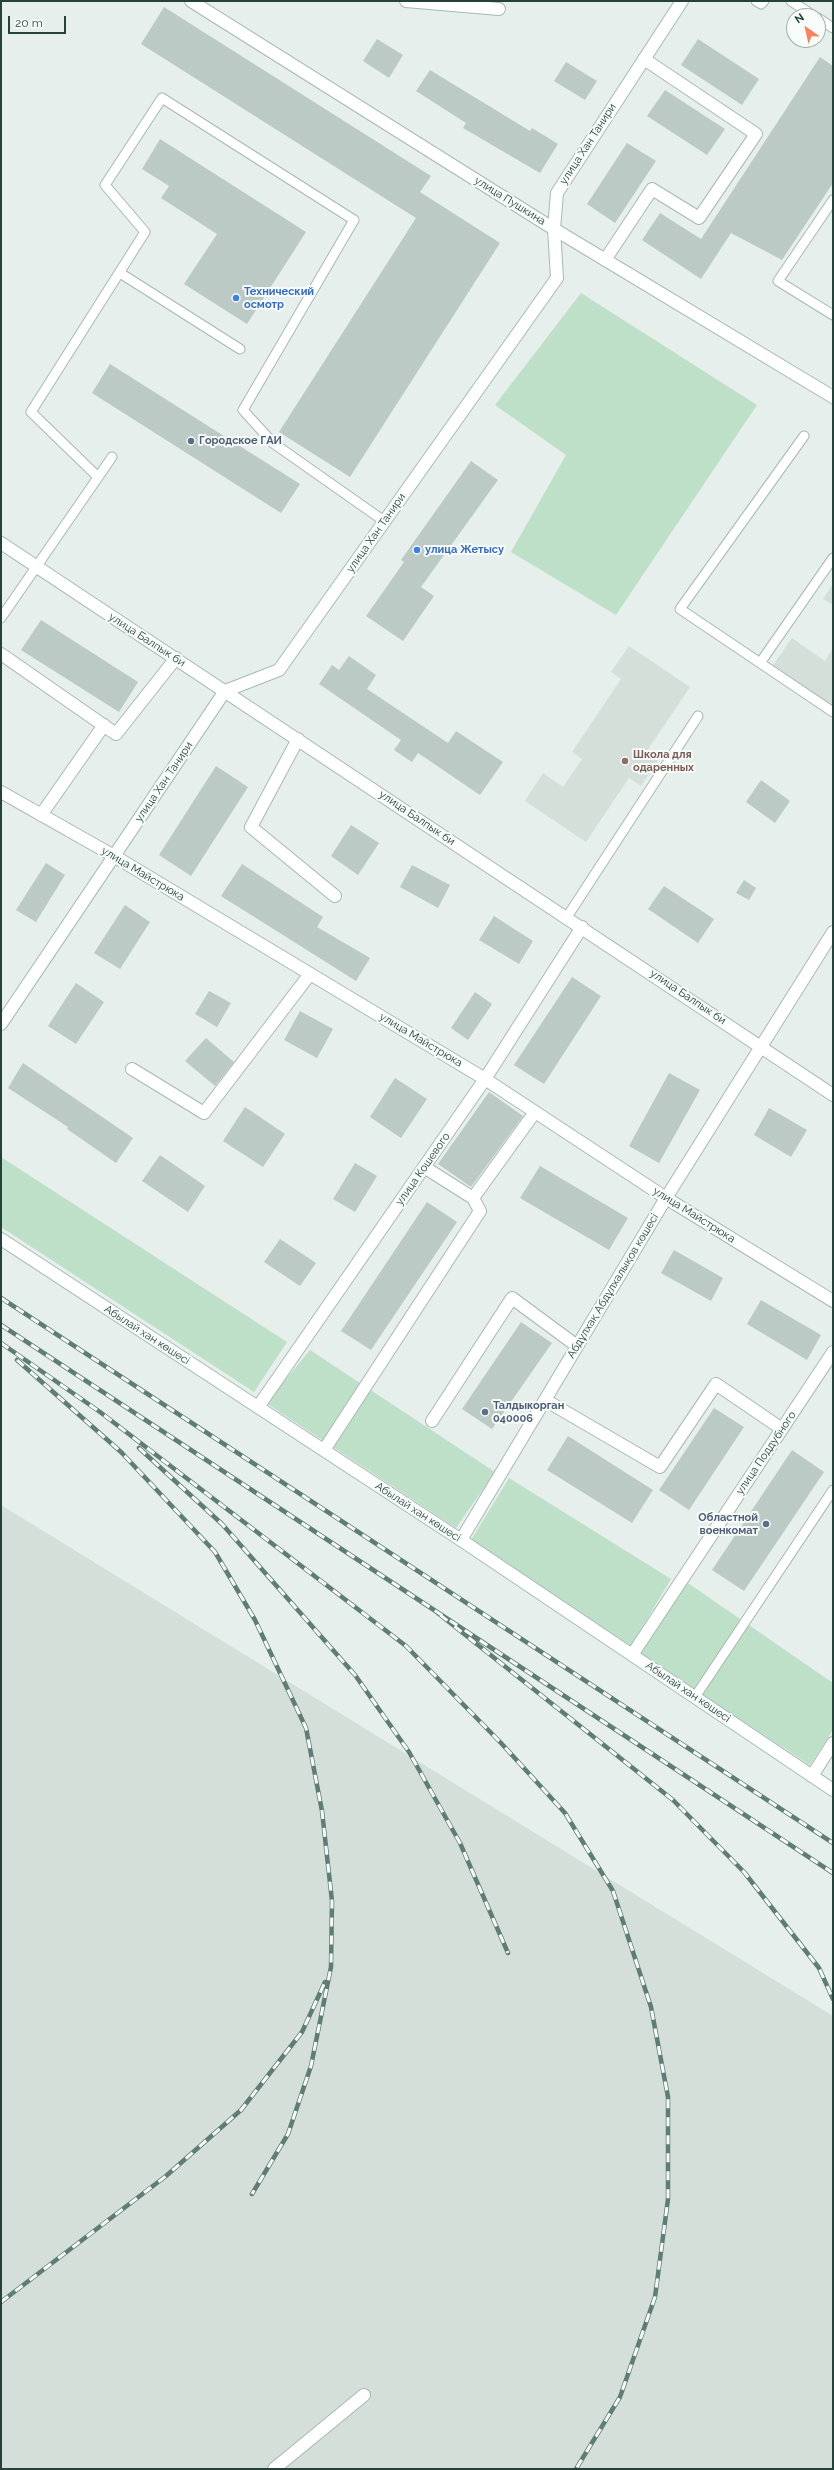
<!DOCTYPE html>
<meta charset="utf-8">
<style>
body{margin:0}
#map{position:relative;width:834px;height:2470px;overflow:hidden;background:#e6efeb;font-family:Raleway,sans-serif}
canvas{display:block}
.frame{position:absolute;inset:0;border:2px solid #24423a;pointer-events:none}
.north{position:absolute;left:786px;top:8px;width:40px;height:40px;box-sizing:border-box;background:#f7fbf9;border:1px solid #a3b1ad;border-radius:50%;rotate:326deg;font-size:11px;font-weight:700;line-height:16px;text-align:center;color:#24423a}
.north::after{content:'';display:block;margin:auto;width:14px;height:18px;background:#f4845f;clip-path:polygon(50% 0,100% 100%,50% 72%,0 100%)}
.scale{position:absolute;left:8px;top:16px;width:58px;height:18px;box-sizing:border-box;border:2px solid #24423a;border-top:0;padding-left:5px;font-size:12px;line-height:14px;white-space:nowrap;color:#24423a;-webkit-text-stroke:3px #f7fbf9;paint-order:stroke}
</style>
<div id="map">
<canvas width="834" height="2470"></canvas>
<div class="frame"></div>
<div class="north">N</div>
<div class="scale">20 m</div>
</div>
<script>
const c = document.querySelector('canvas').getContext('2d');
c.lineJoin = 'round';
function paint(path, color) { c.fillStyle = color; c.fill(path, 'evenodd'); }
const shape = rows => new Path2D(rows.map(r => 'M' + r).join(''));
function trace(path, color, width, dash) { c.strokeStyle = color; c.lineWidth = width; c.lineCap = dash ? 'butt' : 'round'; c.setLineDash(dash || []); c.stroke(path); }
function label(font, color, halo, rows, align = 'center') {
  c.font = font + ' Raleway,sans-serif'; c.lineWidth = 4; c.setLineDash([]); c.textBaseline = 'middle'; c.strokeStyle = halo; c.fillStyle = color; for (const [text, x, y, turn = 0] of rows) {
    c.save(); c.translate(x, y); c.rotate((+turn || 0) * Math.PI / 180); c.textAlign = isNaN(turn) ? turn : align; if (halo) c.strokeText(text, 0, 0); c.fillText(text, 0, 0); c.restore();
  }
}
const built = shape([
 [833,584,833,605,823,599],
 [792,638,825,661,833,648,833,706,773,665],
 [629,646,690,687,647,751,659,759,641,786,629,778,586,842,525,801,543,773,563,787,582,759,572,752,621,679,611,672],
 [1,1505,833,2016,833,2469,1,2469]
]);
const green = shape([
 [581,293,757,405,616,615,511,552,566,455,495,405],
 [1,1157,287,1342,254,1392,1,1227],
 [310,1350,495,1472,456,1528,266,1403],
 [509,1478,671,1579,631,1646,471,1540],
 [682,1579,833,1683,833,1730,810,1765,640,1654]
]);
const building = shape([
 [164,7,431,176,420,192,500,243,350,477,279,432,416,218,141,44],
 [377,39,403,55,389,78,363,61],
 [698,39,759,79,742,105,681,65],
 [820,57,833,66,833,183,782,260,731,233,701,279,642,240,660,213,701,239],
 [566,62,597,81,585,100,554,81],
 [430,70,530,131,532,128,558,144,540,173,463,128,466,123,416,91],
 [665,90,725,129,707,155,647,116],
 [160,139,306,232,247,324,184,284,217,234,161,198,169,186,142,169],
 [627,143,656,161,615,223,587,204],
 [110,364,300,484,281,513,92,393],
 [471,461,498,480,421,587,434,596,403,641,366,616,404,562,401,560],
 [41,620,138,682,119,712,21,650],
 [349,656,376,675,367,689,448,743,456,731,503,762,480,795,418,753,412,762,394,750,401,740,319,684,332,665,339,670],
 [216,766,248,787,191,876,159,855],
 [761,780,790,801,775,823,746,802],
 [351,825,379,843,358,875,331,856],
 [46,863,65,875,36,922,16,910],
 [242,864,323,917,317,927,370,958,356,981,221,896],
 [412,865,450,885,438,908,400,887],
 [744,880,756,888,749,900,736,893],
 [664,886,714,919,698,943,648,909],
 [125,905,150,922,120,969,94,953],
 [494,916,533,941,519,964,479,940],
 [572,977,601,996,544,1084,514,1065],
 [76,983,104,1002,76,1044,48,1026],
 [209,991,231,1003,217,1027,195,1014],
 [475,992,492,1004,468,1040,451,1028],
 [300,1011,333,1029,317,1058,284,1040],
 [206,1038,234,1062,215,1086,185,1061],
 [23,1063,133,1138,116,1163,67,1129,68,1127,8,1088],
 [669,1073,700,1090,659,1163,629,1146],
 [395,1078,427,1099,401,1138,370,1117],
 [489,1092,523,1116,471,1187,438,1164],
 [245,1107,285,1134,263,1167,223,1141],
 [769,1108,807,1130,791,1157,754,1135],
 [160,1155,205,1186,188,1212,142,1181],
 [355,1163,377,1176,355,1212,333,1199],
 [540,1166,628,1218,609,1250,520,1198],
 [427,1202,457,1222,371,1350,341,1331],
 [280,1239,316,1263,300,1286,264,1262],
 [674,1250,723,1278,711,1301,661,1273],
 [761,1300,821,1335,807,1360,747,1324],
 [521,1322,552,1343,492,1429,462,1409],
 [714,1408,744,1427,689,1510,659,1490],
 [568,1436,653,1490,632,1523,547,1470],
 [792,1450,824,1472,744,1591,712,1570]
]);
const lane = shape([
 [756,1,761,4,764,1],
 [791,1,814,16],
 [818,18,833,28],
 [833,200,778,281,833,315],
 [120,273,240,349],
 [804,436,680,609,833,712],
 [98,477,31,412,145,232,105,185,162,98,354,220,243,410,273,443,384,521],
 [1,618,112,457],
 [760,663,833,558],
 [567,917,698,716],
 [695,1697,833,1490]
]);
const street = shape([
 [191,1,554,229,833,397],
 [406,1,499,9],
 [605,260,652,189,699,218,756,134,644,59],
 [1,543,833,1095],
 [1,654,116,734,176,658],
 [298,739,251,827,335,896],
 [1,792,114,856,485,1079,666,1198,833,1301],
 [41,815,104,725],
 [132,1069,204,1113,310,974],
 [424,1167,473,1198],
 [545,1400,660,1467,716,1384,782,1429],
 [258,1407,485,1079,582,927],
 [432,1421,512,1298,577,1346],
 [324,1450,480,1211,473,1198,535,1112],
 [461,1540,666,1198,833,932],
 [632,1655,833,1352],
 [812,1776,833,1743],
 [274,2469,364,2395]
]);
const secondary = shape([
 [1,1024,225,691,279,670,557,278,554,229,557,193,682,1],
 [1,1239,461,1540,833,1790]
]);
const rail = shape([
 [1,1298,833,1843],
 [1,1325,434,1610],
 [1,1343,100,1412,406,1646,501,1743,565,1813,613,1891,651,2007,668,2097,668,2199,655,2297,620,2397,576,2469],
 [17,1360,121,1452,215,1552,255,1620,306,1728,322,1811,332,1901,331,1967,311,2066,288,2134,252,2194],
 [139,1448,222,1524,355,1675,409,1752,460,1843,508,1953],
 [833,1873,434,1610,673,1800,744,1872,819,1968,833,1999],
 [1,2302,166,2176,241,2110,302,2032,325,1982]
]);
const markers = [
 [236,298,4,"#3f7fe0"],
 [191,441,4,"#5c6f8a"],
 [417,550,4,"#3f7fe0"],
 [625,761,4,"#8d6e63"],
 [485,1412,4,"#5c6f8a"],
 [766,1524,4,"#5c6f8a"]
];
const streetNames = [
 ["улица Хан Танири",588,144,-57],
 ["улица Пушкина",510,201,32],
 ["улица Хан Танири",376,533,-55],
 ["улица Балпык би",147,640,33],
 ["улица Хан Танири",164,782,-56],
 ["улица Балпык би",417,818,34],
 ["улица Майстрюка",143,874,31],
 ["улица Балпык би",688,997,34],
 ["улица Майстрюка",421,1040,31],
 ["улица Кошевого",423,1169,-55],
 ["улица Майстрюка",694,1215,32],
 ["Абдұлхақ Абдұлхалықов көшесі",613,1286,-59],
 ["Абылай хан көшесі",147,1335,33],
 ["улица Поддубного",766,1453,-56],
 ["Абылай хан көшесі",418,1512,33],
 ["Абылай хан көшесі",688,1692,34]
];
const shopNames = [
 ["Технический",244,292],
 ["осмотр",244,305],
 ["улица Жетысу",425,550]
];
const serviceNames = [
 ["Городское ГАИ",199,441],
 ["Талдыкорган",493,1406],
 ["040006",493,1419],
 ["Областной",758,1518,"right"],
 ["военкомат",758,1531,"right"]
];
const educationNames = [
 ["Школа для",633,755],
 ["одаренных",633,768]
];
paint(built, '#d4dfda');
paint(green, '#bfe0c8');
paint(building, '#bbcac4');
trace(lane, '#a8b8b2', 11);
trace(street, '#a8b8b2', 14);
trace(secondary, '#a4bbb3', 14);
trace(lane, '#fff', 9);
trace(street, '#fff', 12);
trace(secondary, '#fff', 12);
trace(rail, '#5f7d75', 4.5);
trace(rail, '#f7fbf9', 3, [9]);
for (const [x, y, r, color] of markers) { const dot = new Path2D(); dot.arc(x, y, r, 0, 2 * Math.PI); c.fillStyle = color; c.fill(dot); trace(dot, '#f7fbf9', 1.5); }
label('11px', '#24423a', '#f7fbf9', streetNames);
label('bold 11px', '#366cbe', '#f7fbf9', shopNames, 'left');
label('bold 11px', '#4e5e75', '#f7fbf9', serviceNames, 'left');
label('bold 11px', '#785e54', '#f7fbf9', educationNames, 'left');
</script>
